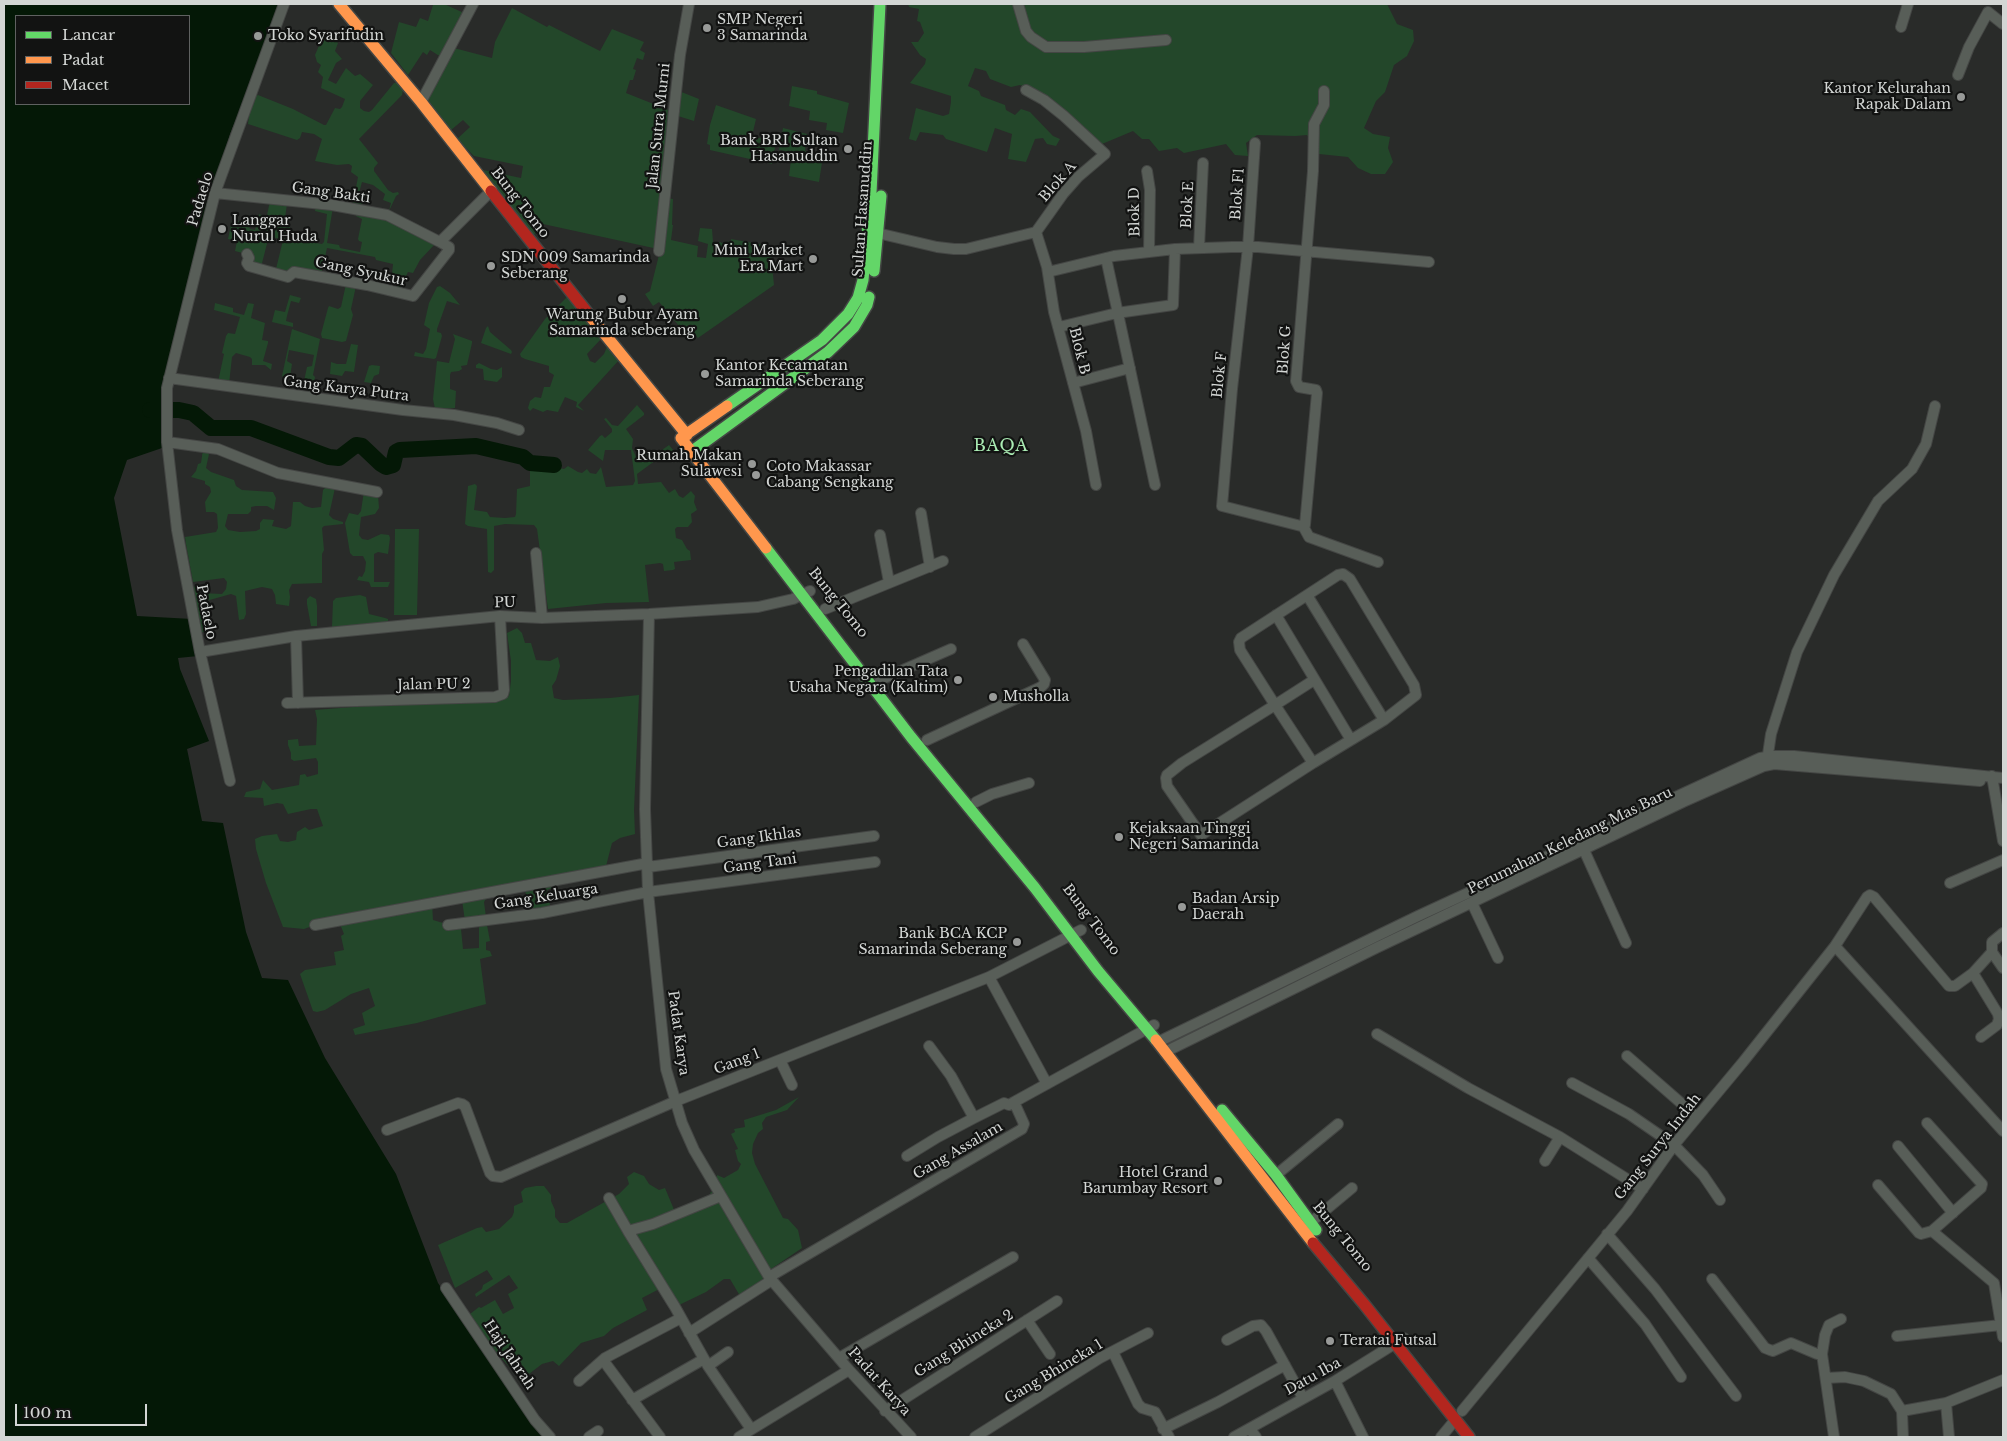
<!DOCTYPE html>
<style>
body{margin:0}
#map{position:relative;width:2007px;height:1441px;overflow:hidden;background:#292b29;font-family:"Libre Baskerville",serif}
canvas{display:block}
.frame{position:absolute;inset:0;border:5px solid #d3d6d4;pointer-events:none}
.legend{position:absolute;left:15px;top:15px;width:175px;height:90px;box-sizing:border-box;background:#121312;border:1px solid #5f6160;margin:0;padding:6px 9px;list-style:none;font-size:15px;color:#d3d6d4}
.legend li{display:flex;align-items:center;gap:10px;height:25px}
.legend b{width:25px;border:1px solid #5f6160}
.scale{position:absolute;left:15px;top:1404px;width:132px;height:22px;box-sizing:border-box;border:2px solid #d3d6d4;border-top:0;padding-left:6px;font-size:15px;line-height:18px;white-space:nowrap;color:#d3d6d4;-webkit-text-stroke:4px #121312;paint-order:stroke}
</style>
<div id="map">
<canvas width="2007" height="1441"></canvas>
<div class="frame"></div>
<ul class="legend">
<li><b style="height:6px;background:#63d668"></b>Lancar</li>
<li><b style="height:6px;background:#ff974d"></b>Padat</li>
<li><b style="height:6px;background:#b3261e"></b>Macet</li>
</ul>
<div class="scale">100 m</div>
</div>
<script>
const c = document.querySelector('canvas').getContext('2d');
c.lineJoin = 'round';
function paint(path, color) { c.fillStyle = color; c.fill(path, 'evenodd'); }
const shape = rows => new Path2D(rows.map(r => 'M' + r).join(''));
function trace(path, color, width, dash) { c.strokeStyle = color; c.lineWidth = width; c.lineCap = dash ? 'butt' : 'round'; c.setLineDash(dash || []); c.stroke(path); }
function label(font, color, halo, rows, align = 'center') {
  c.font = font + ' "Libre Baskerville",serif'; c.lineWidth = 4.5; c.setLineDash([]); c.textBaseline = 'middle'; c.strokeStyle = halo; c.fillStyle = color; for (const [text, x, y, turn = 0] of rows) {
    c.save(); c.translate(x, y); c.rotate((+turn || 0) * Math.PI / 180); c.textAlign = isNaN(turn) ? turn : align; if (halo) c.strokeText(text, 0, 0); c.fillText(text, 0, 0); c.restore();
  }
}
const green = shape([
 [429,4,444,4,464,13,441,57,430,50,427,55,423,52,408,75,391,53,399,22,416,27,420,18,428,21,433,5],
 [908,4,1387,4,1397,24,1413,30,1414,41,1407,56,1394,65,1385,92,1376,101,1364,128,1373,134,1390,137,1388,148,1393,162,1385,174,1371,174,1358,168,1348,157,1319,154,1307,135,1295,136,1257,135,1246,143,1248,156,1235,155,1226,144,1184,153,1177,148,1159,151,1149,139,1142,139,1133,131,1102,144,1084,131,1047,96,1020,85,1011,87,990,79,986,71,975,68,968,86,979,91,981,96,1005,105,1006,110,1015,115,1021,109,1030,112,1053,136,1060,139,1056,146,1047,144,1043,138,1035,139,1026,162,1008,159,1012,134,995,128,987,152,946,139,943,135,920,132,916,141,909,139,916,108,943,116,949,114,951,102,951,96,910,83,925,64,926,59,920,55,911,42,918,42,924,33,920,22,917,21,919,9,909,7],
 [512,8,547,27,549,25,600,51,612,29,644,42,640,50,645,53,643,60,637,58,633,69,636,70,633,80,630,80,626,93,671,111,658,249,543,224,539,231,533,235,483,170,521,178,523,166,474,156,457,139,470,127,463,120,451,130,425,99,454,48,492,58,495,42],
 [316,36,328,39,334,36,338,43,335,51,342,59,336,63,328,80,336,84,346,68,355,76,360,74,373,85,360,101,360,108,364,111,369,112,372,110,394,83,397,83,403,90,402,95,359,139,378,163,374,168,374,171,388,190,393,193,398,192,399,194,396,196,389,211,391,203,383,200,385,194,373,185,362,182,359,193,364,194,362,205,353,203,358,177,351,172,352,166,349,164,337,165,315,161,322,139,314,134,302,132,300,138,297,140,248,124,249,115,255,96,258,95,293,109,324,125,326,125,335,108,340,109,342,107,345,99,321,88,323,77,318,72,321,65,317,62,315,55,321,41,315,38],
 [792,86,817,91,817,94,849,103,843,133,826,130,827,123,809,120,810,111,789,106],
 [679,91,699,99,694,121,678,116],
 [716,105,756,119,752,136,776,142,772,164,710,150,710,145,707,144,710,125],
 [783,128,807,134,805,151,823,156,819,182,789,176,792,152,779,150],
 [667,198,673,199,672,225,673,225,671,240,698,246,697,257,706,258,708,244,698,241,700,228,712,229,713,242,721,242,721,243,731,241,731,239,770,246,774,285,698,338,696,336,690,339,659,302,653,306,645,294,650,291,660,251],
 [270,201,287,204,284,225,290,226,290,230,299,232,298,240,322,244,324,242,327,214,315,211,316,205,333,207,327,243,339,245,340,248,360,252,362,242,359,241,358,239,362,219,356,216,356,212,381,216,435,244,420,260,413,273,408,272,399,290,397,288,399,277,392,274,393,264,376,260,375,257,327,248,321,275,292,276,276,269,283,240,269,236,261,267,249,264,250,255,235,251,237,241,228,239,232,220,241,222,241,225,243,227,247,227,248,224,250,229,255,230,259,214,264,216,267,215],
 [346,284,356,286,351,309,353,315,346,341,342,342,322,338,321,334,328,308,329,306,338,309,341,307],
 [440,286,450,293,460,305,447,301,437,329,437,332,441,333,442,336,436,358,434,359,414,356,415,352,423,354,426,349,430,329,424,325,429,303,437,287],
 [290,295,301,298,299,303,291,301,287,316,286,321,293,323,293,327,272,322,275,310,285,312],
 [567,297,601,339,587,354,590,361,595,363,604,354,607,347,620,359,580,403,578,405,584,411,576,407,577,402,565,397,558,412,547,410,543,412,533,408,530,411,528,408,530,401,535,397,541,398,544,387,550,387,554,375,549,372,549,366,525,359,521,357,520,354,545,319],
 [215,303,233,308,233,312,244,315,248,303,254,304,251,318,265,323,262,340,268,341,268,343,263,361,272,364,271,370,265,365,252,365,252,359,250,357,236,353,232,357,229,384,218,382,224,354,222,353,226,336,228,333,235,334,240,317,214,310],
 [488,326,490,332,511,350,512,352,511,354,481,343,486,328],
 [292,329,320,339,313,375,315,377,312,396,309,394,310,384,304,381,307,367,312,366,314,355,289,350,287,361,292,364,290,377,287,379,282,376],
 [453,334,472,341,472,343,467,365,461,366,462,369,459,371,451,372,450,375,450,389,456,391,455,408,435,409,433,399,437,361,449,363,455,339],
 [351,344,358,345,354,372,345,371,342,376,330,374,331,362,337,364,346,364],
 [479,363,491,369,497,370,502,367,502,377,497,382,484,380,483,369,476,368,476,365],
 [372,365,380,366,379,374,374,376,371,383,364,382,369,366],
 [637,405,644,413,644,415,626,429,633,439,632,448,636,457,637,458,647,452,652,457,669,445,674,451,670,455,667,452,637,474,638,484,661,482,669,493,675,489,679,496,683,498,691,491,695,496,694,502,697,510,691,514,692,522,688,527,677,527,675,529,676,538,682,540,687,549,690,551,691,560,674,562,675,569,673,570,664,571,663,564,660,563,645,565,649,602,606,603,548,609,537,529,534,525,505,524,494,526,494,570,491,573,488,572,487,529,468,526,465,524,468,486,475,484,477,486,474,510,487,512,490,517,505,518,515,517,516,514,517,489,530,486,530,467,532,465,542,464,564,469,568,466,578,472,582,473,587,469,590,473,596,474,601,467,606,487,633,485,635,481,631,450,605,450,603,461,588,450,600,436,602,435,605,438,612,432,612,429,604,419,606,418,612,425,618,426],
 [203,449,209,454,206,468,211,472,234,480,236,486,242,490,273,492,276,498,274,510,267,506,256,506,251,507,251,511,248,514,228,514,225,526,228,530,240,532,256,531,260,529,260,523,263,519,274,520,272,526,286,529,291,526,293,502,300,502,305,506,312,508,321,507,323,490,327,486,335,488,329,515,333,519,343,522,343,524,324,526,322,528,324,550,322,554,322,583,292,584,289,590,290,597,289,606,276,604,275,595,272,589,262,587,245,591,246,614,244,619,239,620,236,596,231,594,206,601,202,615,205,627,205,632,202,632,193,590,195,585,199,586,200,593,222,594,226,589,227,582,224,578,193,582,186,544,185,537,216,532,218,528,217,514,214,512,206,512,205,502,211,492,210,487,205,484,205,481,191,477,196,471,198,464,201,463],
 [364,491,378,495,379,508,375,514,361,517,359,535,362,539,368,540,381,534,389,535,390,538,388,554,378,552,374,554,374,582,390,582,388,587,371,587,369,582,357,580,359,576,362,577,365,571,366,562,363,556,353,556,350,553,345,523,349,513,358,515,361,511],
 [395,529,419,529,417,615,394,615],
 [360,595,366,597,369,614,385,618,388,619,388,623,371,623,364,626,338,629,332,627,333,601,336,598],
 [310,596,316,599,317,606,317,626,311,626,307,604,307,599],
 [517,628,522,633,525,643,531,643,536,660,550,661,558,657,560,666,556,680,552,686,554,698,563,700,610,698,639,695,634,810,635,834,620,838,612,843,606,866,547,890,550,905,548,908,530,913,526,893,520,889,487,897,484,902,486,917,465,921,462,900,432,903,433,920,443,923,444,930,461,929,463,949,479,948,479,926,487,925,490,941,486,942,486,950,490,951,492,956,480,959,486,1004,417,1023,355,1035,353,1029,365,1025,362,1013,375,1006,369,988,351,994,325,1010,317,1012,313,1011,300,974,305,970,336,965,334,952,344,950,341,936,344,934,340,924,315,925,304,929,283,927,266,883,256,849,255,839,262,836,277,834,280,841,288,842,296,840,297,832,305,827,309,830,323,826,317,809,311,809,288,814,283,804,277,803,264,806,263,798,244,797,246,792,260,789,263,780,272,790,299,785,300,775,305,774,307,777,318,774,318,762,316,758,294,761,291,759,291,753,288,745,288,740,298,739,299,746,316,745,317,719,315,710,416,702,503,699,509,696,511,681,511,661,507,633],
 [799,1097,787,1110,766,1117,762,1123,763,1129,758,1133,753,1144,752,1153,755,1164,783,1218,788,1219,798,1230,802,1248,771,1269,765,1280,740,1296,730,1279,724,1279,706,1292,679,1305,667,1285,642,1298,647,1310,613,1328,604,1336,581,1343,559,1366,553,1361,542,1364,525,1377,517,1375,494,1350,470,1314,479,1307,481,1308,495,1300,503,1314,514,1308,508,1294,518,1288,509,1275,476,1297,475,1294,482,1289,483,1285,493,1279,487,1270,455,1288,438,1245,477,1228,482,1227,486,1232,499,1229,512,1217,514,1212,514,1206,523,1202,521,1192,525,1188,536,1186,544,1186,551,1195,551,1201,555,1210,555,1217,560,1223,567,1223,619,1194,629,1184,627,1177,634,1172,644,1176,649,1184,659,1190,665,1188,675,1212,707,1199,711,1192,715,1190,717,1175,724,1178,738,1170,741,1164,738,1161,735,1150,738,1149,731,1134,735,1132,734,1129,745,1127,744,1120,776,1110]
]);
const water = shape([
 [4,4,283,4,230,134,193,264,165,388,162,448,127,460,114,498,137,616,192,619,198,656,178,658,180,669,209,741,187,749,202,821,223,823,246,932,262,978,288,980,325,1058,396,1174,438,1283,545,1437,4,1437],
 [16,16,189,16,189,104,16,104]
]);
const river = shape([
 [150,410,179,410,193,413,211,428,251,428,329,457,339,458,356,445,362,446,381,464,386,467,393,465,396,452,400,450,476,446,523,457,530,463,554,465]
]);
const street = shape([
 [1018,4,1026,31,1031,37,1046,47,1084,47,1166,40],
 [1901,27,1908,4],
 [1958,75,1969,47,1988,12,2003,24],
 [1026,90,1044,100,1064,116,1105,154,1078,177,1063,194,1036,232],
 [421,102,473,4],
 [1255,143,1248,247,1232,389,1222,506,1301,526,1305,525,1317,393,1316,390,1299,387,1296,381,1313,171,1314,124,1324,105,1324,91],
 [1147,171,1150,190,1149,252],
 [215,193,332,205,387,215,438,241],
 [873,232,937,247,954,249,966,249,1036,232],
 [1036,232,1047,267,1054,312,1086,431,1096,485],
 [1199,248,1203,163],
 [659,251,680,55,689,4],
 [247,254,249,258,247,263,249,266,288,277,294,272,367,285,413,296,449,250,449,247,440,242,492,190],
 [1106,258,1155,485],
 [1048,272,1114,256,1175,249,1232,247,1258,247,1429,262],
 [1059,327,1117,313,1173,305,1175,249],
 [169,378,403,410,454,415,497,423,519,430],
 [1073,383,1130,368],
 [167,442,218,449,278,473,377,492],
 [921,513,930,567],
 [1303,526,1309,537,1378,562],
 [880,535,889,582],
 [536,553,542,618],
 [1343,574,1350,579,1414,685,1416,695,1384,720,1313,763,1201,835,1167,786,1166,778,1167,775,1182,763,1275,705,1240,650,1239,642,1241,638,1338,575,1343,574],
 [1307,595,1384,720],
 [825,609,943,561],
 [649,614,645,809,648,892,666,1069,682,1123,694,1150,769,1277,849,1370,911,1437],
 [1276,615,1351,740],
 [296,636,298,703],
 [200,652,296,636,500,616,542,618,649,614,758,607,793,599,810,591],
 [880,680,951,649],
 [287,703,495,697,503,694,504,690,500,616],
 [927,740,1041,687,1044,684,1045,680,1023,644],
 [1767,761,1771,734,1797,652,1834,575,1878,501,1912,469,1926,444,1935,406],
 [1313,763,1275,705,1314,680],
 [1992,776,2003,841],
 [230,781,200,652,177,530,167,442,167,388,215,193,284,4],
 [976,802,992,794,1029,783],
 [1584,850,1626,943],
 [648,867,874,836],
 [1950,883,2003,860],
 [1472,903,1498,958],
 [315,925,648,863],
 [448,925,542,913,648,892,875,862],
 [1835,946,2003,1131],
 [1992,952,1992,942,2003,933],
 [989,977,1047,1084],
 [1377,1034,1468,1088,1560,1137,1643,1189],
 [1981,1037,1997,1025,1999,1019,1998,1014,1973,973,1992,952,2003,968],
 [1158,1042,1418,916,1760,758,1772,756,1794,756,2003,778],
 [929,1046,951,1076,974,1118],
 [1165,1052,1376,948,1683,802,1764,766,1774,764,1980,781],
 [1627,1056,1697,1117],
 [780,1060,792,1085],
 [1572,1083,1629,1114,1674,1145,1703,1175,1720,1200],
 [1927,1123,1982,1184,1981,1188,1932,1231],
 [387,1130,458,1103,462,1104,465,1106,490,1173,493,1176,501,1177,676,1101,989,977,1081,930],
 [1898,1146,1953,1213],
 [907,1156,938,1137,974,1118,1004,1103,1009,1105,1014,1102],
 [1545,1161,1560,1137],
 [1276,1175,1338,1124],
 [1878,1185,1919,1233,1921,1234,1932,1231,1994,1283,2003,1337],
 [609,1198,628,1231,653,1224,721,1196],
 [1310,1223,1352,1188],
 [628,1231,675,1307,708,1366,751,1429],
 [1607,1234,1655,1289,1736,1396],
 [1588,1258,1645,1324,1681,1377],
 [769,1277,1022,1129,1024,1124,1014,1102,1154,1025],
 [1712,1279,1765,1348,1770,1350,1773,1351,1791,1343,1817,1354,1822,1354,1825,1335,1829,1325,1841,1319],
 [446,1288,535,1420,550,1437],
 [1027,1320,1050,1354],
 [689,1333,772,1280],
 [1897,1336,2001,1325],
 [1227,1340,1253,1326,1261,1325,1266,1331,1303,1398],
 [1113,1352,1138,1404,1142,1408,1155,1412,1169,1437],
 [1822,1354,1834,1437],
 [839,1358,1013,1257],
 [603,1360,660,1437],
 [708,1366,728,1352],
 [1826,1378,1845,1377,1864,1381,1891,1394,1902,1411,1903,1437],
 [579,1381,605,1358,681,1318],
 [1335,1381,1363,1437],
 [632,1400,704,1359],
 [1946,1403,1949,1437],
 [885,1411,1057,1301],
 [1462,1411,1627,1211,1674,1145,1743,1062,1835,946,1867,897,1870,895,1874,897,1949,986,1955,986,1973,973],
 [1902,1411,1946,1403,2003,1380],
 [1163,1429,1218,1402,1285,1365],
 [1250,1429,1256,1437],
 [589,1437,598,1431],
 [739,1437,849,1370],
 [975,1437,1100,1358,1148,1333],
 [1234,1437,1335,1381,1404,1338],
 [1441,1437,1456,1419]
]);
const fast = shape([
 [874,271,881,196],
 [727,406,822,340,848,314,858,298,863,280,871,193,880,4],
 [691,452,828,352,854,327,867,305,869,297],
 [766,548,911,737,1035,888,1098,971,1156,1040],
 [1222,1110,1276,1175,1316,1230]
]);
const slow = shape([
 [339,4,421,102,491,191],
 [590,316,687,435],
 [727,406,681,438,766,548],
 [1156,1040,1313,1243]
]);
const jam = shape([
 [491,191,590,316],
 [1313,1243,1364,1304,1469,1437]
]);
const markers = [
 [707,28,5,"#989a98"],
 [258,36,5,"#989a98"],
 [1961,97,5,"#989a98"],
 [848,149,5,"#989a98"],
 [222,229,5,"#989a98"],
 [813,259,5,"#989a98"],
 [491,266,5,"#989a98"],
 [622,299,5,"#989a98"],
 [705,374,5,"#989a98"],
 [752,464,5,"#989a98"],
 [756,475,5,"#989a98"],
 [958,680,5,"#989a98"],
 [993,697,5,"#989a98"],
 [1119,837,5,"#989a98"],
 [1182,907,5,"#989a98"],
 [1017,942,5,"#989a98"],
 [1218,1181,5,"#989a98"],
 [1330,1341,5,"#989a98"]
];
const poiNames = [
 ["SMP Negeri",717,20],
 ["3 Samarinda",717,36],
 ["Toko Syarifudin",268,36],
 ["Kantor Kelurahan",1951,89,"right"],
 ["Rapak Dalam",1951,105,"right"],
 ["Bank BRI Sultan",838,141,"right"],
 ["Hasanuddin",838,157,"right"],
 ["Langgar",232,221],
 ["Nurul Huda",232,237],
 ["Mini Market",803,251,"right"],
 ["Era Mart",803,267,"right"],
 ["SDN 009 Samarinda",501,258],
 ["Seberang",501,274],
 ["Warung Bubur Ayam",622,315,"center"],
 ["Samarinda seberang",622,331,"center"],
 ["Kantor Kecamatan",715,366],
 ["Samarinda Seberang",715,382],
 ["Rumah Makan",742,456,"right"],
 ["Sulawesi",742,472,"right"],
 ["Coto Makassar",766,467],
 ["Cabang Sengkang",766,483],
 ["Pengadilan Tata",948,672,"right"],
 ["Usaha Negara (Kaltim)",948,688,"right"],
 ["Musholla",1003,697],
 ["Kejaksaan Tinggi",1129,829],
 ["Negeri Samarinda",1129,845],
 ["Badan Arsip",1192,899],
 ["Daerah",1192,915],
 ["Bank BCA KCP",1007,934,"right"],
 ["Samarinda Seberang",1007,950,"right"],
 ["Hotel Grand",1208,1173,"right"],
 ["Barumbay Resort",1208,1189,"right"],
 ["Teratai Futsal",1340,1341]
];
const streetNames = [
 ["Jalan Sutra Murni",659,126,-84],
 ["Blok A",1058,182,-49],
 ["Gang Bakti",331,193,8],
 ["Blok F1",1238,194,-86],
 ["Padaelo",201,199,-73],
 ["Bung Tomo",520,203,52],
 ["Blok E",1188,205,-87],
 ["Sultan Hasanuddin",863,209,-86],
 ["Blok D",1135,212,-91],
 ["Gang Syukur",361,272,12],
 ["Blok G",1285,350,-86],
 ["Blok B",1079,351,76],
 ["Blok F",1220,375,-84],
 ["Gang Karya Putra",346,389,7],
 ["PU",505,603,-1],
 ["Bung Tomo",838,603,51],
 ["Padaelo",206,612,79],
 ["Jalan PU 2",434,685,-1],
 ["Gang Ikhlas",759,838,-8],
 ["Perumahan Keledang Mas Baru",1570,841,-26],
 ["Gang Tani",760,864,-8],
 ["Gang Keluarga",546,897,-9],
 ["Bung Tomo",1091,920,53],
 ["Padat Karya",678,1033,82],
 ["Gang 1",737,1062,-21],
 ["Gang Surya Indah",1658,1147,-52],
 ["Gang Assalam",958,1151,-30],
 ["Bung Tomo",1342,1237,51],
 ["Gang Bhineka 2",964,1344,-32],
 ["Haji Jahrah",509,1355,56],
 ["Gang Bhineka 1",1054,1372,-31],
 ["Datu Iba",1313,1377,-29],
 ["Padat Karya",879,1382,48]
];
const quarterNames = [
 ["BAQA",1001,446]
];
paint(green, '#23472a');
paint(water, '#041806');
trace(river, '#041806', 16);
trace(street, '#444644', 12);
trace(fast, '#444644', 14);
trace(slow, '#444644', 14);
trace(jam, '#444644', 14);
trace(street, '#585e58', 10);
trace(fast, '#63d668', 11);
trace(slow, '#ff974d', 11);
trace(jam, '#b3261e', 11);
for (const [x, y, r, color] of markers) { const dot = new Path2D(); dot.arc(x, y, r, 0, 2 * Math.PI); c.fillStyle = color; c.fill(dot); trace(dot, '#121312', 2); }
label('14px', '#d3d6d4', '#121312', poiNames, 'left');
label('14px', '#d3d6d4', '#121312', streetNames);
c.letterSpacing = '1px';
label('16px', '#abecb4', '#121312', quarterNames);
c.letterSpacing = '0px';
</script>
